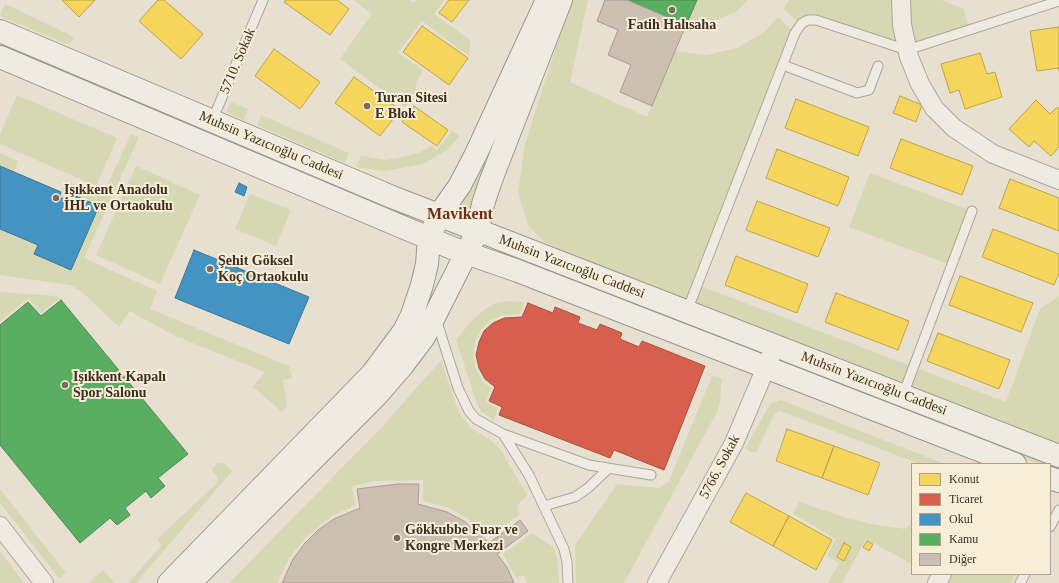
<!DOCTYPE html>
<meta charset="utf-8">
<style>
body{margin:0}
#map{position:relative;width:1059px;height:583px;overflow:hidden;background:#e7e0d1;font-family:Georgia,serif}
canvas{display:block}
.legend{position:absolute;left:911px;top:463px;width:140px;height:112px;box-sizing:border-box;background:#f7eed8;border:1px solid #ada18e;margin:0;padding:5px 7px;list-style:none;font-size:12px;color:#3d2e20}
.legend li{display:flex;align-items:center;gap:8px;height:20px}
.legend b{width:20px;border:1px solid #ada18e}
</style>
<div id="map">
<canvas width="1059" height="583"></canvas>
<ul class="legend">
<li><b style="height:11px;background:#f6d55c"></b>Konut</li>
<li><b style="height:11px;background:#d6604d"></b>Ticaret</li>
<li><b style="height:11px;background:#4393c3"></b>Okul</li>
<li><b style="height:11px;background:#5aae61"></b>Kamu</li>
<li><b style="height:11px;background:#cbbfb2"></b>Diğer</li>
</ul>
</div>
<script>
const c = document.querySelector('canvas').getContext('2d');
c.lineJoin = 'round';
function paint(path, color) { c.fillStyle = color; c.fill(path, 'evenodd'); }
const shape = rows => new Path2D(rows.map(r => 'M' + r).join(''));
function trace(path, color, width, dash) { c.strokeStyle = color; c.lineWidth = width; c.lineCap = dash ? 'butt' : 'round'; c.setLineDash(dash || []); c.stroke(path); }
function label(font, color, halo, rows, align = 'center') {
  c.font = font + ' Georgia,serif'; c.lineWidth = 4; c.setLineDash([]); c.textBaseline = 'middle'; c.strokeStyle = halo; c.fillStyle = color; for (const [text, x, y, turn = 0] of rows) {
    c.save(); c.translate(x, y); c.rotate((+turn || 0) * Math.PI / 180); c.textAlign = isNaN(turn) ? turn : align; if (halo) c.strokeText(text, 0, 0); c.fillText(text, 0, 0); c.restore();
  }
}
const green = shape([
 [353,0,409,0,414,3,416,0,444,0,434,14,470,40,469,56,422,21,398,53,423,70,416,83,416,90,405,107,340,59,372,14],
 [571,0,588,0,570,82,647,117,675,51,707,55,737,48,764,32,778,17,795,33,698,285,1006,402,1040,309,1059,296,1059,443,1055,454,687,311,544,242,528,225,518,192,525,144],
 [697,0,748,0,736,12,717,20,695,22,688,21],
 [789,0,941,0,964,9,969,30,907,50,830,23,800,24,784,9],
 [5,4,66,33,74,38,69,45,0,16],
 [547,15,472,212,459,207,484,161],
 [0,41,395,207,392,213,0,48],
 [17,95,117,138,96,186,0,144,0,134],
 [231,102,248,109,244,120,226,112],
 [261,115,349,153,345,163,257,125],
 [452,131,460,136,447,150,423,164,384,171,356,167,361,156,386,160,403,157,419,153,431,146,437,150],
 [131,134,139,137,84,258,157,291,150,309,289,366,292,378,283,380,287,407,282,412,253,387,265,372,173,335,130,311,119,327,82,292,70,285,0,275,0,229,38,245,99,206,71,194,68,201,59,197,66,181,102,196],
 [0,153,18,161,14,172,0,166],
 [136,166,200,195,160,284,96,255],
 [870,173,972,211,951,265,849,227],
 [250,194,291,210,276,246,235,229],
 [509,251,750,345,748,351,507,257],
 [0,292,56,296,60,298,41,313,29,298,0,321],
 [505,301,524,302,520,314,503,315,491,320,481,330,475,341,473,355,476,369,483,382,491,388,486,402,498,408,494,420,481,411,477,404,456,340,472,320,484,310,494,304],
 [441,360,459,413,472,429,492,441,500,449,527,495,517,506,519,515,490,536,467,518,449,508,423,501,423,480,375,481,352,486,355,505,332,516,307,536,289,558,277,583,229,583,383,426],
 [790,361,1059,466,1059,472,1050,469,1050,464,1038,464,787,366],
 [712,376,722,379,720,402,717,412,624,583,576,583,575,545,617,484,659,488,669,481],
 [781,400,945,464,920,464,781,411,775,413,756,452,752,452,745,449,770,404],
 [218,463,224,463,232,471,136,583,128,583,162,545,157,539,217,483,217,476,211,470],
 [0,489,66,573,59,578,0,503],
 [799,502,847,518,871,524,905,529,912,523,912,564,866,539,842,583,828,583,839,563,827,556,836,539,793,514],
 [532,533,554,548,557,559,559,583,527,583,524,575,516,578,503,554],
 [0,551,24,583,0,583],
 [103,570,115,583,88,583],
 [953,574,1016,574,1011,583,948,583]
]);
const homes = shape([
 [62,0,95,0,79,17,62,0],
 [158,0,164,0,203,34,181,59,139,21,158,0],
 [286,0,337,0,349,9,330,35,284,2,286,0],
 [449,0,469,0,452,22,439,13,449,0],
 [422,26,468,58,449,85,403,52,422,26],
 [1059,27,1059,71,1059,68,1037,71,1030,31,1059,27],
 [274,49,320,82,300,109,255,76,274,49],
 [980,53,987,74,995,72,1002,97,965,109,959,90,950,93,941,64,980,53],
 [354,77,400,110,380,136,335,103,354,77],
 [900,96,922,105,916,122,893,113,900,96],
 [796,99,869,127,858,156,785,128,796,99],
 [1036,100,1050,114,1057,107,1059,109,1059,147,1051,156,1034,141,1029,147,1009,129,1036,100],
 [414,106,448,130,437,146,402,122,414,106],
 [901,139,973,166,962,195,890,168,901,139],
 [777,149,849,177,838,206,766,178,777,149],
 [1010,179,1059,198,1059,231,999,208,1010,179],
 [757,201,830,228,818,257,746,230,757,201],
 [993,229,1059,254,1059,273,1054,285,982,257,993,229],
 [736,256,808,284,797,313,725,285,736,256],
 [960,276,1033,303,1021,332,949,305,960,276],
 [836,293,909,321,898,350,825,322,836,293],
 [938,333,1010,360,999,389,927,361,938,333],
 [787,429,834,446,822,478,776,461,787,429],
 [834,446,880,463,868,495,822,478,834,446],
 [746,493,789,516,773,546,730,522,746,493],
 [789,516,832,540,816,570,773,546,789,516],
 [867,541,873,544,869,551,863,547,867,541],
 [844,543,851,547,844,561,837,557,844,543]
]);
const shops = shape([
 [528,303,553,313,555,307,580,317,578,323,597,330,600,324,622,333,620,339,639,347,642,341,705,366,664,470,614,450,610,458,499,415,502,407,489,401,495,387,485,379,479,368,476,355,479,342,484,331,493,323,504,318,522,317,528,303]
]);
const schools = shape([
 [0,166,61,192,59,197,68,201,71,194,99,206,71,270,34,254,38,245,0,229,0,166],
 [239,183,247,187,244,196,235,192,239,183],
 [194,250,309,297,289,344,175,298,194,250]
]);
const public = shape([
 [627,0,697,0,686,25,627,0],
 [61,300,188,454,158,478,165,486,151,498,146,491,125,508,130,515,117,525,110,518,80,543,0,445,0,325,28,302,41,316,61,300]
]);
const building = shape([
 [605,0,627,0,686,25,652,106,620,92,631,65,608,55,618,30,597,21,605,0],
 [398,484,419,484,418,504,447,512,464,521,489,543,520,520,528,531,497,554,507,567,514,583,282,583,293,559,305,543,318,530,334,519,360,508,357,489,398,484]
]);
const lane = shape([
 [783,65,857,93,869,90,878,66],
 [212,121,263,0],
 [687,311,795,33,802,23,808,20,816,20,907,50,1059,1],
 [436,319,458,388,469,411,476,419,503,434,529,475,564,549,567,562,568,583],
 [903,395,972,211],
 [503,434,589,465,651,475],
 [544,506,575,497,588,488,608,469],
 [1050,527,1059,510],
 [1020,583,1025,574]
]);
const street = shape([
 [901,0,902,25,909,57,920,84,934,108,954,128,993,154,1059,180],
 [0,526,44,583],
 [657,583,734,443,775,346],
 [937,583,942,574]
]);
const secondary = shape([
 [0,31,392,197,1059,456],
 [0,57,452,248,518,271,1015,464],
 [1050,478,1059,481],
 [169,583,372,374,404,331,412,315,422,285,427,264,429,239,439,215,460,185,476,154,547,0],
 [190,583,377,395,403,365,424,337,478,230,483,204,491,180,561,0]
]);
const markers = [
 [672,10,4,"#786c5e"],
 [367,106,4,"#786c5e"],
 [56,198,4,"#786c5e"],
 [210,269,4,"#786c5e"],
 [65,385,4,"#786c5e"],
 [397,538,4,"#786c5e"]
];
const poiNames = [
 ["Fatih Halısaha",672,25,"center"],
 ["Turan Sitesi",375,98],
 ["E Blok",375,114],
 ["Işıkkent Anadolu",64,190],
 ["İHL ve Ortaokulu",64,206],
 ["Şehit Göksel",218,261],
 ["Koç Ortaokulu",218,277],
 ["Işıkkent Kapalı",73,377],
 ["Spor Salonu",73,393],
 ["Gökkubbe Fuar ve",405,530],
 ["Kongre Merkezi",405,546]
];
const streetNames = [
 ["5710. Sokak",238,61,-67],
 ["Muhsin Yazıcıoğlu Caddesi",271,146,23],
 ["Muhsin Yazıcıoğlu Caddesi",572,267,21],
 ["Muhsin Yazıcıoğlu Caddesi",874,384,21],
 ["5766. Sokak",720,467,-62]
];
const quarterNames = [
 ["Mavikent",460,215]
];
paint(green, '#d6d7b3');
paint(homes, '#f6d55c');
trace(homes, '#bea34a', 1);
paint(shops, '#d6604d');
trace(shops, '#a85140', 1);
paint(schools, '#4393c3');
trace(schools, '#417592', 1);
paint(public, '#5aae61');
trace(public, '#51884e', 1);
paint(building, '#cbbfb2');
trace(building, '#a89c90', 1);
trace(lane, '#ada599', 11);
trace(street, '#ada599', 20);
trace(secondary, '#9c958a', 24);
trace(lane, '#efebe3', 9);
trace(street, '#efebe3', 18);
trace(secondary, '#efebe3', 22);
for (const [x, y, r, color] of markers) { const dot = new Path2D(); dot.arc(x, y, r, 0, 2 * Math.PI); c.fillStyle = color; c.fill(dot); trace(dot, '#f7eed8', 1.5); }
label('bold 14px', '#3d2e20', '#f7eed8', poiNames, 'left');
label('14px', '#3d2e20', '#f7eed8', streetNames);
label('bold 16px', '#6b2e1e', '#f7eed8', quarterNames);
</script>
